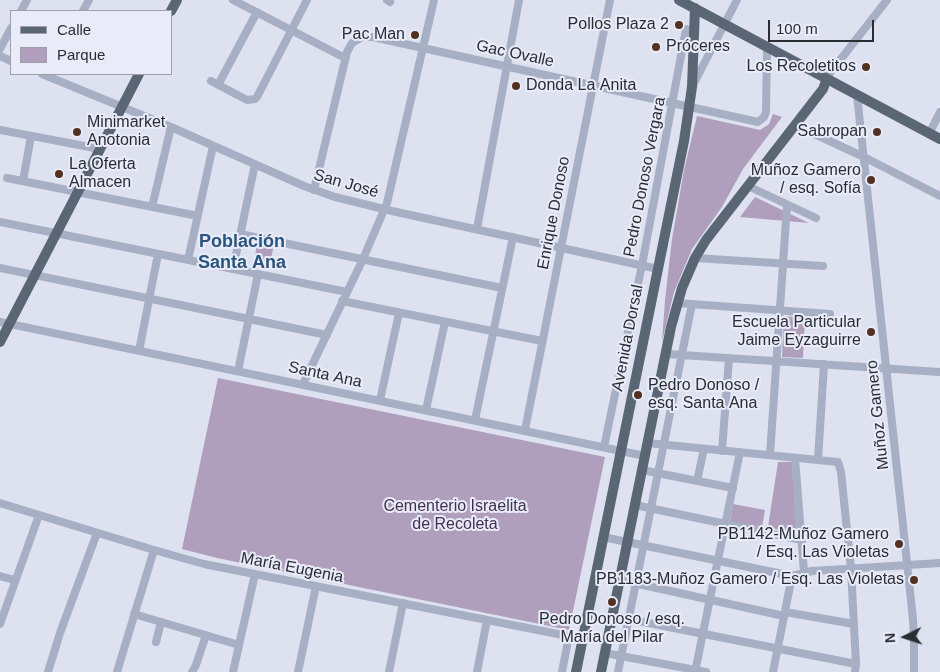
<!DOCTYPE html>
<meta charset="utf-8">
<style>
body{margin:0}
#map{position:relative;width:940px;height:672px;overflow:hidden;background:#dde1f0;font-family:Helvetica,sans-serif}
canvas{display:block}
.legend{position:absolute;left:10px;top:10px;width:162px;height:65px;box-sizing:border-box;background:#e9ecf8;border:1px solid #9ca0aa;margin:0;padding:6px 9px;list-style:none;font-size:15px;color:#292e35}
.legend li{display:flex;align-items:center;gap:10px;height:25px}
.legend b{width:25px;border:1px solid #9ca0aa}
.north{position:absolute;left:880px;top:612px;width:50px;height:50px;-webkit-text-stroke:4px #e9ecf8;paint-order:stroke;rotate:266deg;font-size:14px;font-weight:700;line-height:20px;text-align:center;color:#292e35}
.north::after{content:'';display:block;margin:auto;width:18px;height:22px;background:#292e35;clip-path:polygon(50% 0,100% 100%,50% 72%,0 100%)}
.scale{position:absolute;left:768px;top:20px;width:106px;height:22px;box-sizing:border-box;border:2px solid #292e35;border-top:0;padding-left:6px;font-size:15px;line-height:18px;white-space:nowrap;color:#292e35;-webkit-text-stroke:4px #e9ecf8;paint-order:stroke}
</style>
<div id="map">
<canvas width="940" height="672"></canvas>
<ul class="legend">
<li><b style="height:6px;background:#5b6675"></b>Calle</li>
<li><b style="height:14px;background:#b09ebd"></b>Parque</li>
</ul>
<div class="north">N</div>
<div class="scale">100 m</div>
</div>
<script>
const c = document.querySelector('canvas').getContext('2d');
c.lineJoin = 'round';
function paint(path, color) { c.fillStyle = color; c.fill(path, 'evenodd'); }
const shape = rows => new Path2D(rows.map(r => 'M' + r).join(''));
function trace(path, color, width, dash) { c.strokeStyle = color; c.lineWidth = width; c.lineCap = dash ? 'butt' : 'round'; c.setLineDash(dash || []); c.stroke(path); }
function label(font, color, halo, rows, align = 'center') {
  c.font = font + ' Helvetica,sans-serif'; c.lineWidth = 4; c.setLineDash([]); c.textBaseline = 'middle'; c.strokeStyle = halo; c.fillStyle = color; for (const [text, x, y, turn = 0] of rows) {
    c.save(); c.translate(x, y); c.rotate((+turn || 0) * Math.PI / 180); c.textAlign = isNaN(turn) ? turn : align; if (halo) c.strokeText(text, 0, 0); c.fillText(text, 0, 0); c.restore();
  }
}
const green = shape([
 [773,114,782,117,743,169,722,207,692,249,674,292,662,342,665,300,672,239,684,170,697,116,760,130,769,124],
 [755,197,809,223,740,217],
 [257,245,273,249,269,269,253,266],
 [784,316,805,318,803,358,782,357],
 [218,378,605,457,569,630,217,558,182,549],
 [778,462,792,462,797,534,768,527],
 [733,504,765,510,762,527,730,522]
]);
const minor = shape([
 [233,0,345,58],
 [387,0,390,2],
 [21,11,27,0],
 [83,11,89,0],
 [0,49,11,28],
 [0,56,11,61],
 [42,74,171,127,304,186,335,197,392,211,658,269],
 [826,78,887,0],
 [211,81,247,100,255,99,257,97,307,0],
 [218,85,257,12],
 [693,85,737,0],
 [857,95,913,619,914,643,914,672],
 [795,125,864,157,940,196],
 [0,130,100,149],
 [929,134,940,112],
 [7,178,198,216],
 [23,181,31,136],
 [748,186,816,218],
 [314,190,347,52,352,43,362,37,373,37,758,122,764,117,766,112,767,46],
 [152,207,171,127],
 [0,222,347,292],
 [477,229,519,0],
 [240,234,502,288],
 [695,258,823,266],
 [188,260,213,146],
 [0,268,327,335],
 [233,269,255,164],
 [342,301,542,341],
 [677,303,830,314],
 [0,322,645,456],
 [139,351,158,254],
 [666,354,940,372],
 [238,371,258,274],
 [303,384,363,259,387,203,434,0],
 [380,400,399,313],
 [426,410,445,322],
 [475,420,513,237],
 [525,430,610,0],
 [648,443,838,462,841,472,851,569,856,664,855,672],
 [604,447,642,265,686,29],
 [722,451,729,358],
 [770,455,787,205],
 [795,458,804,572],
 [818,460,824,364],
 [642,470,733,488],
 [697,481,704,449],
 [0,503,154,550,204,564,583,639],
 [635,505,802,540],
 [603,537,792,576,812,571,940,563],
 [0,576,15,580],
 [620,580,784,616],
 [785,612,854,624],
 [134,614,239,645],
 [613,616,856,664],
 [0,624,39,515],
 [156,642,161,622],
 [605,653,706,672],
 [48,672,60,633,97,533],
 [117,672,154,550],
 [192,672,196,665,206,635],
 [233,672,255,574],
 [298,672,316,586],
 [389,672,403,603],
 [477,672,487,620],
 [562,672,569,636],
 [618,672,692,304],
 [695,672,740,452],
 [773,672,792,576]
]);
const major = shape([
 [679,0,940,139],
 [171,11,177,0],
 [0,342,139,74],
 [576,672,684,141,692,87,695,8],
 [601,672,671,327,682,288,695,258,706,240,823,89,825,84,826,78]
]);
const markers = [
 [679,25,5,"#523122"],
 [415,35,5,"#523122"],
 [656,47,5,"#523122"],
 [866,67,5,"#523122"],
 [516,86,5,"#523122"],
 [77,132,5,"#523122"],
 [877,132,5,"#523122"],
 [59,174,5,"#523122"],
 [871,180,5,"#523122"],
 [871,332,5,"#523122"],
 [638,395,5,"#523122"],
 [899,544,5,"#523122"],
 [914,580,5,"#523122"],
 [612,602,5,"#523122"]
];
const poiNames = [
 ["Pollos Plaza 2",669,25],
 ["Pac Man",405,35],
 ["Próceres",666,47,"left"],
 ["Los Recoletitos",856,67],
 ["Donda La Anita",526,86,"left"],
 ["Minimarket",87,123,"left"],
 ["Anotonia",87,141,"left"],
 ["Sabropan",867,132],
 ["La Oferta",69,165,"left"],
 ["Almacen",69,183,"left"],
 ["Muñoz Gamero",861,171],
 ["/ esq. Sofía",861,189],
 ["Escuela Particular",861,323],
 ["Jaime Eyzaguirre",861,341],
 ["Pedro Donoso /",648,386,"left"],
 ["esq. Santa Ana",648,404,"left"],
 ["PB1142-Muñoz Gamero",889,535],
 ["/ Esq. Las Violetas",889,553],
 ["PB1183-Muñoz Gamero / Esq. Las Violetas",904,580],
 ["Pedro Donoso / esq.",612,620,"center"],
 ["María del Pilar",612,638,"center"]
];
const streetNames = [
 ["Gac Ovalle",515,54,12],
 ["Pedro Donoso Vergara",645,177,-79],
 ["San José",346,184,16],
 ["Enrique Donoso",554,213,-79],
 ["Avenida Dorsal",628,338,-79],
 ["Santa Ana",325,375,12],
 ["Muñoz Gamero",878,415,-96],
 ["María Eugenia",292,568,11]
];
const parkNames = [
 ["Cementerio Israelita",455,507],
 ["de Recoleta",455,525]
];
const neighbourhoodNames = [
 ["Población",242,242],
 ["Santa Ana",242,263]
];
paint(green, '#b09ebd');
trace(minor, '#a7afc4', 8);
trace(major, '#5b6675', 10);
for (const [x, y, r, color] of markers) { const dot = new Path2D(); dot.arc(x, y, r, 0, 2 * Math.PI); c.fillStyle = color; c.fill(dot); trace(dot, '#e9ecf8', 2); }
label('16px', '#292e35', '#e9ecf8', poiNames, 'right');
label('16px', '#292e35', '#e9ecf8', streetNames);
label('16px', '#442f51', '#e9ecf8', parkNames);
label('bold 18px', '#29547c', '#e9ecf8', neighbourhoodNames);
</script>
